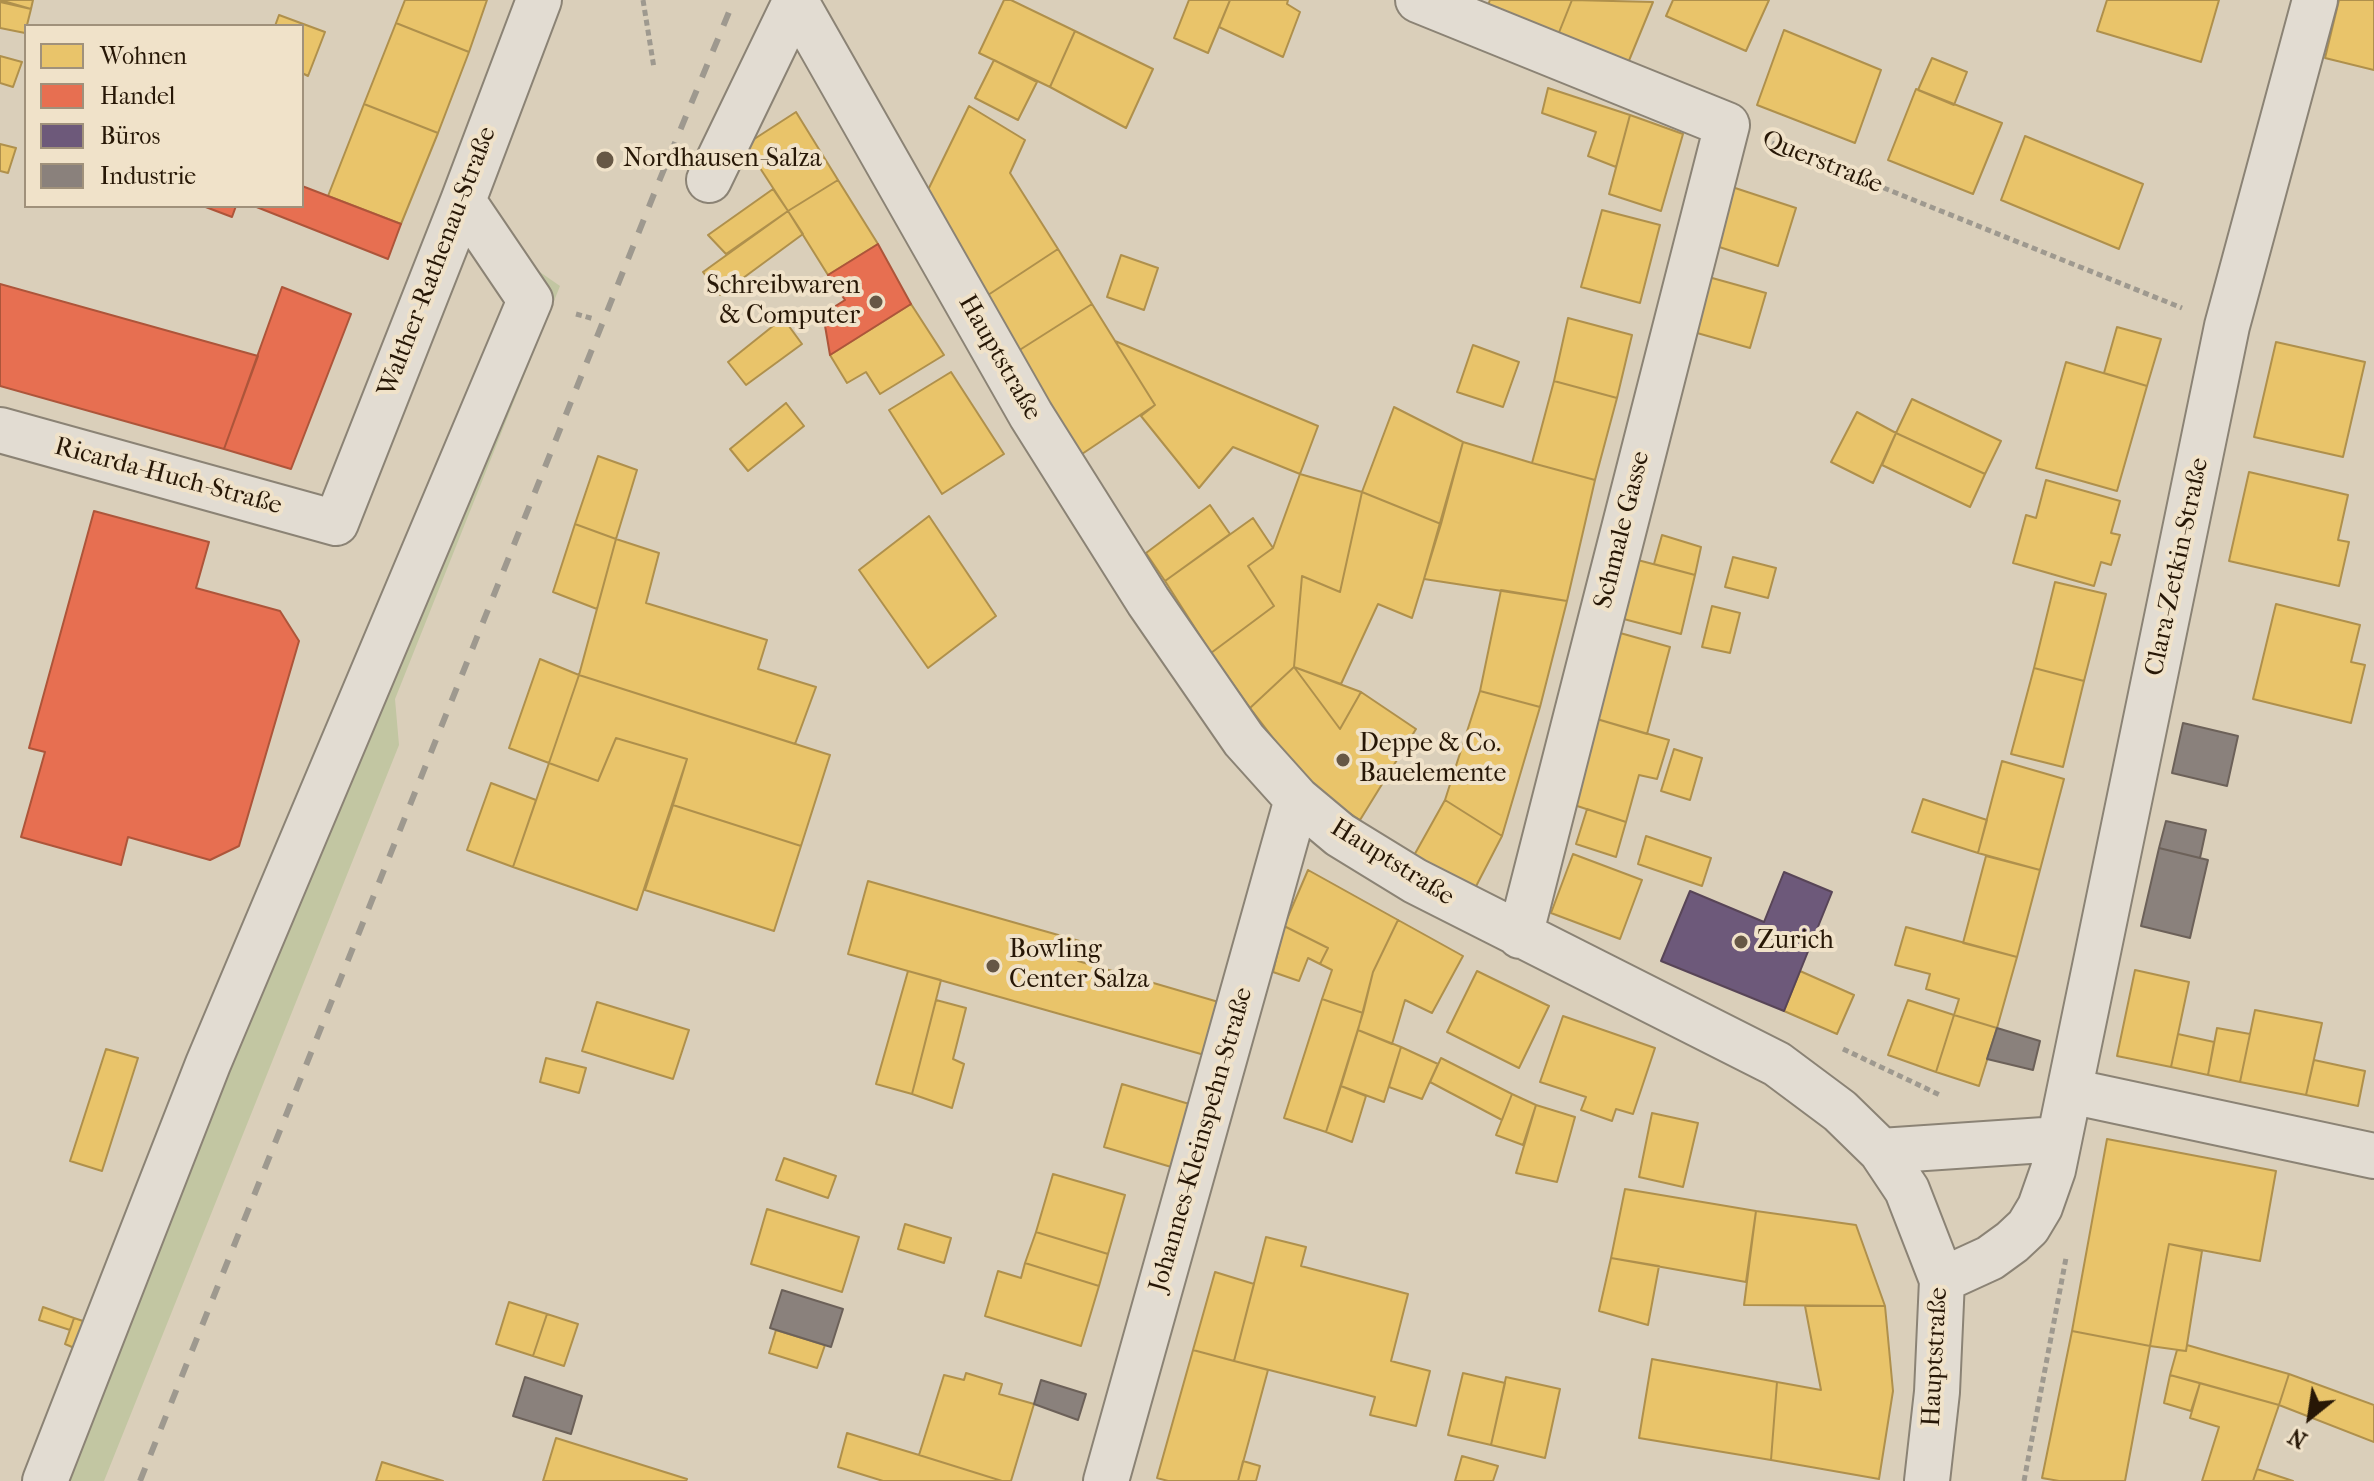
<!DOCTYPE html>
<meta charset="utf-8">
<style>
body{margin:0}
#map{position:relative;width:2374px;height:1481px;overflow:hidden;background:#dacfba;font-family:"IM FELL French Canon",serif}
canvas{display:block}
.legend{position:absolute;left:24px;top:24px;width:280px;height:184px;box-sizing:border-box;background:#f0e2c9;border:2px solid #a0917b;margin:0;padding:10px 14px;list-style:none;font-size:24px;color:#271706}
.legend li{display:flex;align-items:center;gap:16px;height:40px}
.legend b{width:40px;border:2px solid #a0917b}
.north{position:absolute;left:2270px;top:1377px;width:80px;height:80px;-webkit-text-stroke:6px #f0e2c9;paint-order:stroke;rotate:210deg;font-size:22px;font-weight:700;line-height:32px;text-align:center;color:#271706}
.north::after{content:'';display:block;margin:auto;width:28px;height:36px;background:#271706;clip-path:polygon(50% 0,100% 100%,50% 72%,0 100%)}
</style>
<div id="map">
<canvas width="2374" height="1481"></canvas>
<ul class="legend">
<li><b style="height:22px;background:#e9c46a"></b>Wohnen</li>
<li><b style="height:22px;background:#e76f51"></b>Handel</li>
<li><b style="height:22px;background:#6d597a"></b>Büros</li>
<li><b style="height:22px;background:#8a817c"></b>Industrie</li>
</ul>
<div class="north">N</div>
</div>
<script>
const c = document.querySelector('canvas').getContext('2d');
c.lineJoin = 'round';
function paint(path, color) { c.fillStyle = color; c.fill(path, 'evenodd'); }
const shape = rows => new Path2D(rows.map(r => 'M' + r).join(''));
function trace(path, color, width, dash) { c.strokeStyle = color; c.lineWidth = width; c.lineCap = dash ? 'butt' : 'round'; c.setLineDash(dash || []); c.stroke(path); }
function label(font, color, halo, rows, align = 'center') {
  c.font = font + ' "IM FELL French Canon",serif'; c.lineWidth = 8; c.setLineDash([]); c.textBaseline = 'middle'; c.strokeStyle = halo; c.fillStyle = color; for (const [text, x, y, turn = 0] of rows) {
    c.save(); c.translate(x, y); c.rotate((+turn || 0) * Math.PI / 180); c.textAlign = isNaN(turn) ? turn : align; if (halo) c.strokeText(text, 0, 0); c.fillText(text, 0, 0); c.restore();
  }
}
const green = shape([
 [537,270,560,286,395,699,399,745,104,1481,35,1481,198,1061]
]);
const homes = shape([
 [0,0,33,0,31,9,0,0],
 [405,0,487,0,469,52,396,23,405,0],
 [1004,0,1011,0,1075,31,1050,87,979,53,1004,0],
 [1189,0,1230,0,1208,53,1174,38,1189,0],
 [1230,0,1288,0,1287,4,1300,12,1283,57,1219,27,1230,0],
 [1490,0,1572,0,1558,35,1488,5,1490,0],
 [1572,0,1653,2,1628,63,1558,35,1572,0],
 [1673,0,1769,0,1746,51,1666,16,1673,0],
 [2107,0,2219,0,2201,62,2097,31,2107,0],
 [2339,0,2374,0,2374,70,2325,58,2339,0],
 [0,2,31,9,25,33,0,28,0,2],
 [279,15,325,32,308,76,302,73,302,26,275,26,279,15],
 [396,23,469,52,438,133,364,104,396,23],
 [1784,30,1881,70,1855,143,1757,105,1784,30],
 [1075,31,1153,69,1126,128,1050,87,1075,31],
 [0,56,22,62,13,87,0,83,0,56],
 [1932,58,1967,72,1954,105,1918,90,1932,58],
 [994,60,1037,82,1018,120,975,98,994,60],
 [1548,88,1630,115,1616,167,1588,156,1596,132,1542,113,1548,88],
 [1916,89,2002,123,1973,194,1888,160,1916,89],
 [364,104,438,133,401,224,328,196,364,104],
 [969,106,1025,140,1010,173,1058,249,985,297,927,192,969,106],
 [796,112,838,180,788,211,745,145,796,112],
 [1630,115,1683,134,1661,211,1609,194,1630,115],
 [2025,136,2143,184,2119,249,2001,200,2025,136],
 [0,144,16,148,8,173,0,171,0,144],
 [838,180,878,244,828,275,788,211,838,180],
 [1729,186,1796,208,1778,266,1710,244,1729,186],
 [773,189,788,211,726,254,708,235,773,189],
 [1602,210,1660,225,1640,303,1581,287,1602,210],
 [788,211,803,234,720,295,703,272,788,211],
 [1058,249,1092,304,1018,351,985,297,1058,249],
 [1121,255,1158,268,1144,310,1107,297,1121,255],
 [1705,276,1766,293,1750,348,1690,331,1705,276],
 [911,304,944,355,880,394,866,372,847,383,830,355,911,304],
 [1092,304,1155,405,1079,456,1018,351,1092,304],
 [783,318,802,344,746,385,728,362,783,318],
 [1568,318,1632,335,1617,398,1554,381,1568,318],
 [2117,327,2161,339,2147,386,2104,373,2117,327],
 [1115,341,1318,426,1300,474,1233,447,1199,488,1141,416,1155,405,1115,341],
 [2276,342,2365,362,2343,457,2254,437,2276,342],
 [1473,345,1519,362,1503,407,1457,392,1473,345],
 [2066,362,2147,386,2117,491,2036,468,2066,362],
 [951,372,1004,454,942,494,889,410,951,372],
 [1554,381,1617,398,1595,480,1532,463,1554,381],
 [1912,399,2001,441,1985,474,1896,433,1912,399],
 [786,403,804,426,748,471,730,449,786,403],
 [1394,407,1463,442,1441,524,1362,492,1394,407],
 [1857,412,1896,433,1873,483,1831,462,1857,412],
 [1896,433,1985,474,1970,507,1882,465,1896,433],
 [1463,442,1532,463,1595,480,1567,601,1424,579,1463,442],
 [598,456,637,470,616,539,575,524,598,456],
 [2249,472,2348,495,2338,540,2349,542,2339,586,2229,561,2249,472],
 [1300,474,1362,492,1340,592,1302,576,1294,667,1250,708,1211,653,1274,606,1248,566,1273,548,1300,474],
 [2046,480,2120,501,2111,533,2120,535,2111,565,2101,562,2094,586,2013,563,2026,515,2036,518,2046,480],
 [1362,492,1441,524,1412,618,1378,604,1341,684,1294,667,1302,576,1340,592,1362,492],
 [1210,505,1230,534,1165,581,1146,553,1210,505],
 [929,516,996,616,928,668,859,570,929,516],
 [1253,518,1273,548,1248,566,1274,606,1211,653,1165,581,1253,518],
 [575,524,616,539,597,609,553,592,575,524],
 [1662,535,1701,547,1695,575,1654,564,1662,535],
 [616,539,659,553,646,603,767,640,758,669,816,687,795,744,579,675,616,539],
 [1733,557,1776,568,1768,598,1725,587,1733,557],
 [1630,558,1695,575,1681,634,1616,617,1630,558],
 [2055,582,2106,594,2084,681,2034,668,2055,582],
 [1501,590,1567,601,1540,707,1480,691,1501,590],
 [2276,604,2360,625,2351,662,2365,665,2351,723,2253,699,2276,604],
 [1712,606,1740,613,1730,653,1702,647,1712,606],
 [1613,631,1670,647,1647,734,1590,717,1613,631],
 [540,659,579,675,549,763,509,748,540,659],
 [1294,667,1340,729,1361,692,1416,729,1360,820,1313,790,1250,708,1294,667],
 [1294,667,1361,692,1340,729,1294,667],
 [2034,668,2084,681,2063,767,2011,754,2034,668],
 [579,675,830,755,801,846,673,805,687,759,616,738,598,781,549,763,579,675],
 [1480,691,1540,707,1502,836,1445,800,1480,691],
 [1590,717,1669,740,1657,779,1639,775,1626,822,1568,803,1590,717],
 [616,738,687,759,637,910,513,867,549,763,598,781,616,738],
 [1674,749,1702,758,1690,800,1661,791,1674,749],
 [2002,761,2064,779,2040,870,1978,853,2002,761],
 [491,783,536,800,513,867,467,850,491,783],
 [1923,799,1987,820,1978,853,1912,832,1923,799],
 [1445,800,1502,836,1471,896,1412,859,1445,800],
 [673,805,801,846,774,931,645,890,673,805],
 [1587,809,1626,822,1616,857,1576,844,1587,809],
 [1646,836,1711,858,1702,886,1638,864,1646,836],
 [1573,854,1642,880,1620,939,1551,913,1573,854],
 [1986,856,2040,870,2017,957,1963,943,1986,856],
 [1308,870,1398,920,1373,972,1363,1013,1322,999,1332,970,1320,964,1328,948,1284,926,1308,870],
 [868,881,1083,942,1078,961,1222,1003,1208,1056,848,954,868,881],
 [1398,920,1463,956,1432,1013,1405,1000,1392,1044,1358,1030,1373,972,1398,920],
 [1284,926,1328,948,1320,964,1308,958,1299,981,1273,972,1284,926],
 [1906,927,2017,957,1997,1028,1954,1015,1959,999,1926,989,1930,974,1895,965,1906,927],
 [2135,970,2189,982,2171,1067,2117,1056,2135,970],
 [908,971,941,980,912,1094,876,1084,908,971],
 [1477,971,1549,1006,1519,1068,1447,1032,1477,971],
 [1800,971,1854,995,1837,1034,1784,1011,1800,971],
 [1322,999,1363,1013,1326,1132,1284,1118,1322,999],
 [936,1000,966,1008,953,1059,964,1064,952,1108,912,1094,936,1000],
 [1908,1000,1954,1015,1936,1072,1888,1055,1908,1000],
 [597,1002,689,1030,673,1079,582,1051,597,1002],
 [2255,1010,2322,1023,2306,1095,2240,1082,2255,1010],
 [1954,1015,1997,1028,1979,1086,1936,1072,1954,1015],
 [1563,1016,1655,1048,1633,1114,1616,1109,1612,1121,1581,1110,1586,1097,1540,1082,1563,1016],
 [2217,1028,2250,1034,2240,1082,2208,1075,2217,1028],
 [1358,1030,1401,1047,1384,1102,1341,1086,1358,1030],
 [2178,1034,2214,1042,2208,1075,2171,1067,2178,1034],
 [1401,1047,1438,1064,1422,1099,1389,1087,1401,1047],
 [106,1049,138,1058,102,1171,70,1161,106,1049],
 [546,1058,586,1068,579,1093,540,1082,546,1058],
 [1441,1058,1512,1094,1502,1120,1430,1082,1441,1058],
 [2314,1060,2365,1071,2358,1106,2306,1095,2314,1060],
 [1122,1084,1196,1106,1178,1169,1104,1147,1122,1084],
 [1341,1086,1366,1096,1352,1142,1326,1132,1341,1086],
 [1512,1094,1536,1105,1523,1145,1496,1135,1512,1094],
 [1536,1105,1575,1117,1557,1182,1516,1173,1536,1105],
 [1652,1113,1698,1123,1683,1187,1639,1177,1652,1113],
 [2107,1139,2276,1171,2260,1261,2169,1244,2150,1346,2072,1331,2107,1139],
 [784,1158,836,1176,828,1198,776,1180,784,1158],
 [1053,1174,1125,1195,1108,1254,1036,1232,1053,1174],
 [1625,1189,1756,1211,1746,1282,1611,1258,1625,1189],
 [767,1209,859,1237,842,1292,751,1264,767,1209],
 [1756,1211,1856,1225,1885,1306,1744,1305,1756,1211],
 [905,1224,951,1238,944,1263,898,1249,905,1224],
 [1036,1232,1108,1254,1099,1286,1025,1263,1036,1232],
 [1266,1237,1306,1247,1301,1266,1408,1294,1391,1361,1430,1371,1416,1426,1370,1415,1375,1397,1234,1361,1266,1237],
 [2169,1244,2202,1251,2186,1351,2150,1346,2169,1244],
 [1611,1258,1659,1266,1648,1325,1599,1311,1611,1258],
 [1025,1263,1099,1286,1081,1346,985,1316,998,1271,1021,1278,1025,1263],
 [1215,1272,1254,1284,1234,1361,1193,1350,1215,1272],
 [509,1302,547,1314,533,1356,496,1344,509,1302],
 [1805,1306,1885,1306,1893,1391,1879,1479,1771,1460,1777,1382,1821,1390,1805,1306],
 [43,1307,74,1318,70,1330,39,1320,43,1307],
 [547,1314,578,1324,564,1366,533,1356,547,1314],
 [74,1318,89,1323,79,1350,65,1344,74,1318],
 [776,1330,825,1345,817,1368,769,1353,776,1330],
 [2072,1331,2150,1346,2125,1481,2059,1481,2042,1478,2072,1331],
 [2187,1345,2289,1374,2279,1405,2170,1375,2177,1350,2186,1351,2187,1345],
 [1193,1350,1268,1370,1238,1481,1168,1481,1157,1478,1193,1350],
 [1652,1359,1777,1382,1771,1460,1639,1438,1652,1359],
 [966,1373,1002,1384,999,1394,1034,1404,1011,1481,1002,1481,919,1455,944,1375,964,1380,966,1373],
 [1463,1373,1505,1383,1491,1445,1448,1435,1463,1373],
 [2289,1374,2374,1405,2374,1442,2279,1405,2289,1374],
 [2170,1375,2200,1383,2191,1411,2164,1403,2170,1375],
 [1506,1377,1560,1389,1545,1458,1491,1445,1506,1377],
 [2200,1383,2279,1405,2253,1481,2202,1481,2219,1427,2190,1418,2200,1383],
 [847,1433,919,1455,1002,1481,883,1481,838,1467,847,1433],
 [556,1438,687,1479,686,1481,543,1481,556,1438],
 [1462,1456,1498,1466,1493,1481,1455,1481,1462,1456],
 [1243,1461,1260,1466,1256,1481,1238,1481,1243,1461],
 [382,1462,443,1481,376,1481,382,1462],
 [2257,1469,2293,1481,2253,1481,2257,1469]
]);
const shops = shape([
 [302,186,401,224,388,259,254,206,302,206,302,186],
 [203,206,236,206,232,217,203,206],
 [878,244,911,304,830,355,823,314,845,300,828,275,878,244],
 [0,284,258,356,224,449,0,386,0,284],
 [282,287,351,314,291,469,224,449,282,287],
 [94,511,209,542,196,588,280,611,299,641,239,846,210,860,128,837,121,865,21,837,45,752,29,748,94,511]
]);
const offices = shape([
 [1784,872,1832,892,1784,1011,1661,961,1690,891,1764,922,1784,872]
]);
const industry = shape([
 [2183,723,2238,736,2227,786,2172,773,2183,723],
 [2166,821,2206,830,2200,858,2159,848,2166,821],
 [2159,848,2208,860,2190,938,2141,926,2159,848],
 [1997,1028,2040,1041,2033,1070,1987,1059,1997,1028],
 [782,1290,843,1309,831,1347,770,1328,782,1290],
 [525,1377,582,1396,571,1434,513,1416,525,1377],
 [1041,1380,1086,1394,1078,1420,1034,1404,1041,1380]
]);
const path = shape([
 [643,0,654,68],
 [1772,143,2182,308],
 [576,314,594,319],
 [1843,1049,1942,1096],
 [2024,1481,2066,1258]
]);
const minor = shape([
 [795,0,1031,415,1148,601,1244,740,1297,799,1340,835,1415,881,1777,1064,1840,1111,1881,1151,1907,1190,1942,1280,1937,1392,1927,1481],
 [1418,0,1727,125,1520,936],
 [709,180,796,0],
 [0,430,336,523,463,201,539,0],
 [2070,1091,2374,1156],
 [1881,1151,2059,1139],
 [1942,1280,1990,1258,2012,1242,2028,1227,2040,1207,2053,1170,2227,326,2315,0],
 [45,1481,208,1064,530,300,463,201],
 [1106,1481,1297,799]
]);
const rail = shape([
 [140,1481,660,179,734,0]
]);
const markers = [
 [605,160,10,"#665745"],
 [876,302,8,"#665745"],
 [1343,760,8,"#665745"],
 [1741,942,8,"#665745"],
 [993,966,8,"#665745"]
];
const poiNames = [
 ["Nordhausen-Salza",623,160],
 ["Schreibwaren",860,287,"right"],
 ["& Computer",860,317,"right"],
 ["Deppe & Co.",1359,745],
 ["Bauelemente",1359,775],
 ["Zurich",1757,942],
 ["Bowling",1009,951],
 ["Center Salza",1009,981]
];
const streetNames = [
 ["Querstraße",1822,163,22],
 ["Walther-Rathenau-Straße",438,262,-69],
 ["Hauptstraße",999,358,60],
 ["Ricarda-Huch-Straße",168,477,15],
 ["Schmale Gasse",1623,530,-76],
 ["Clara-Zetkin-Straße",2178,567,-78],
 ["Hauptstraße",1392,863,32],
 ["Johannes-Kleinspehn-Straße",1202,1140,-74],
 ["Hauptstraße",1936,1357,-87]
];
paint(green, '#c2c6a2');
paint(homes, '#e9c46a');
trace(homes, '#af904c', 2);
paint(shops, '#e76f51');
trace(shops, '#ad553a', 2);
paint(offices, '#6d597a');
trace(offices, '#584557', 2);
paint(industry, '#8a817c');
trace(industry, '#6c6159', 2);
trace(minor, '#8b8375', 48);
trace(path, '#9e998f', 5, [6, 4]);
trace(minor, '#e2dcd2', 44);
trace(rail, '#9e998f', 6, [14, 14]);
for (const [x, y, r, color] of markers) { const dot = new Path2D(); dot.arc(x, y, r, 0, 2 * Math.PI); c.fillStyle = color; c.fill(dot); trace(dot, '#f0e2c9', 3); }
label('26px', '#271706', '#f0e2c9', poiNames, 'left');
label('26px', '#271706', '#f0e2c9', streetNames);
</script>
